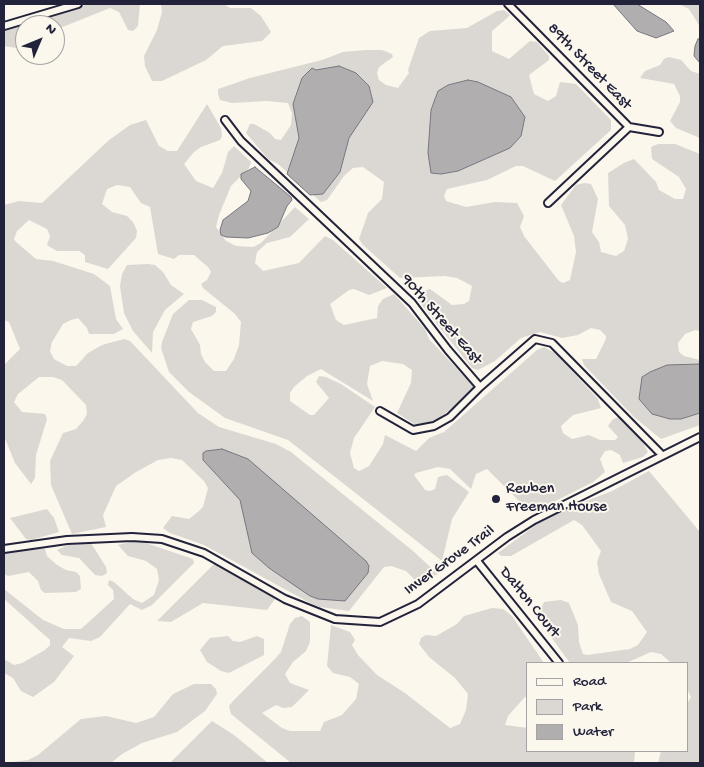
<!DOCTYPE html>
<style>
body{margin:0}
#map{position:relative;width:704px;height:767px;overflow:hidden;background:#fbf7ec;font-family:"Gochi Hand",sans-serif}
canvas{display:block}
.frame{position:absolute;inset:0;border:5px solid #22223b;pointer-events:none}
.legend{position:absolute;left:526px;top:662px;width:162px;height:90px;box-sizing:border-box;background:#fbf7ec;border:1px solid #a4a2a5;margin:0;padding:6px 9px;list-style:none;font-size:15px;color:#22223b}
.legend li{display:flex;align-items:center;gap:10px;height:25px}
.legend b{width:25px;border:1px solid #a4a2a5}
.north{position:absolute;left:15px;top:15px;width:50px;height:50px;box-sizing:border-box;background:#fbf7ec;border:1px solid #a4a2a5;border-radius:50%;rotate:45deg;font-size:14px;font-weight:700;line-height:20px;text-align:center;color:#22223b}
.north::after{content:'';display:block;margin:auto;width:18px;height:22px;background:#22223b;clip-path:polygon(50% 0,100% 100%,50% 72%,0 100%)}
</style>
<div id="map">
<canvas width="704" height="767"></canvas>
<div class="frame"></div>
<ul class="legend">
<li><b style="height:6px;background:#fbf7ec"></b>Road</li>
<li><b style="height:14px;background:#dbd8d3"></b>Park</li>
<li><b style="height:14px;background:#b1aeb0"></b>Water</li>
</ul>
<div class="north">N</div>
</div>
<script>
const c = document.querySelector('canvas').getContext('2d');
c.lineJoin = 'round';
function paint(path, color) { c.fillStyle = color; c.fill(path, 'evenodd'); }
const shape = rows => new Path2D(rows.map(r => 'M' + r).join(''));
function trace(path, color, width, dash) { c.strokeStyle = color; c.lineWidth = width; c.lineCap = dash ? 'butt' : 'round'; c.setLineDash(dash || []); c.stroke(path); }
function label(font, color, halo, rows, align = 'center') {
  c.font = font + ' "Gochi Hand",sans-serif'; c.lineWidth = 4; c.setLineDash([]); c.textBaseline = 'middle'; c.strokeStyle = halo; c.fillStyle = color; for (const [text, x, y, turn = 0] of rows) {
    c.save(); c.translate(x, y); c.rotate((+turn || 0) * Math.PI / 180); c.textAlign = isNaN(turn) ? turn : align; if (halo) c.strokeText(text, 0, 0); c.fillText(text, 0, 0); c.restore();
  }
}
const green = shape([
 [89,4,140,4,138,26,133,31,128,30,119,12,110,8,55,30,55,25,25,25,25,44,16,48,4,46,4,29],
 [161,4,224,4,230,8,251,8,261,16,271,32,262,41,223,46,206,60,162,81,152,81,145,66,144,56,157,30,162,12],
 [679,4,700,4,700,27,689,9],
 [504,10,510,15,507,18,492,31,492,51,509,59,530,41,537,42,549,56,549,60,529,75,534,94,548,101,556,96,560,82,576,84,611,120,611,130,555,181,523,166,516,166,487,180,447,189,444,196,446,201,466,207,495,202,517,203,524,216,520,227,524,236,559,281,563,283,570,280,576,252,574,236,561,205,576,185,584,183,591,184,598,199,592,232,599,242,601,252,616,256,624,251,628,239,625,225,609,206,608,173,624,163,634,159,656,182,659,190,675,199,683,199,686,189,679,177,652,159,651,147,658,144,675,144,700,154,700,331,695,330,685,334,678,343,679,352,684,356,700,360,700,425,661,439,634,417,584,365,582,359,596,359,606,339,606,336,600,330,591,328,578,335,562,338,540,332,521,338,495,361,478,370,472,368,417,299,417,292,430,289,452,305,464,304,469,301,472,286,457,278,445,276,400,278,363,245,359,239,368,213,382,199,384,182,363,167,353,168,344,176,327,200,321,202,278,164,268,159,246,133,250,124,254,124,270,133,275,139,281,140,291,125,292,113,288,103,267,101,232,103,220,100,218,94,218,89,250,78,322,60,343,52,366,50,382,50,392,54,393,57,379,67,377,73,379,80,386,85,398,88,409,73,408,70,419,38,430,31,467,28,497,11],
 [669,57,681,60,691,71,700,74,700,138,676,128,670,121,680,102,680,96,674,84,640,78,645,71,660,65,664,59],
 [207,104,221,128,222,136,220,140,201,147,194,152,184,164,196,181,213,188,222,173,228,152,234,146,251,162,249,168,231,186,219,215,216,227,226,241,236,246,253,247,261,243,295,207,309,219,290,237,267,243,257,252,255,263,263,271,299,263,325,236,333,240,387,288,369,295,354,289,349,290,330,304,336,320,344,325,377,318,378,306,383,299,394,294,425,329,429,339,474,387,457,404,435,421,420,424,414,424,397,413,411,383,412,370,403,364,382,361,370,366,367,384,373,401,321,369,307,376,294,387,290,393,290,401,310,415,314,415,329,398,316,382,319,376,326,377,341,384,375,407,354,438,350,453,354,468,359,471,369,466,383,444,385,435,416,451,429,438,444,432,537,350,544,347,555,353,598,399,601,408,573,415,561,426,563,433,572,439,589,435,600,440,615,440,618,437,608,426,613,419,619,417,640,438,648,452,643,457,623,463,620,455,611,450,605,451,600,459,605,472,593,482,534,512,527,509,487,469,476,474,471,489,450,469,438,467,416,473,414,475,425,490,430,491,435,489,438,477,447,475,469,492,452,519,442,561,288,440,225,418,189,392,169,372,161,348,162,342,173,314,189,300,202,300,216,307,216,312,212,316,193,322,191,329,200,345,201,354,205,362,214,371,226,371,234,359,239,345,241,322,235,314,203,288,201,284,207,280,211,272,208,267,194,255,179,255,174,259,158,254,150,207,141,203,130,187,117,185,107,189,102,204,112,212,127,216,133,222,137,231,136,238,108,269,85,262,85,255,79,251,57,251,50,247,47,245,50,236,47,229,29,220,17,231,14,239,16,242,36,259,53,261,94,274,110,286,116,319,123,329,114,334,89,334,87,328,78,318,71,320,63,324,52,342,50,351,54,359,67,366,76,366,88,353,102,345,124,339,130,341,198,413,219,427,276,444,291,452,413,551,438,574,418,583,406,571,391,566,384,567,349,611,320,607,310,603,204,545,170,533,163,528,172,516,189,519,199,511,203,507,208,488,204,481,182,460,171,458,158,460,136,472,116,486,103,515,106,527,72,534,51,485,50,461,63,433,76,429,83,421,87,414,86,405,62,380,53,377,39,377,18,394,14,402,22,412,45,414,47,419,36,455,35,478,31,484,15,463,4,436,4,365,20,349,9,322,4,320,4,205,19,201,42,203,109,140,130,125,146,120,159,146,168,151,177,151],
 [148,264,155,265,163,272,171,285,184,294,165,310,153,332,152,353,133,331,124,313,120,286,122,274,127,265],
 [649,471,700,532,700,763,658,763,661,751,688,751,688,702,691,697,688,691,688,663,671,663,661,654,651,652,626,663,570,663,540,622,540,611,544,602,561,600,569,603,578,625,579,642,583,654,587,655,630,649,638,645,647,632,632,611,611,602,599,574,597,562,601,551,582,525,574,520,511,556,501,556,498,553,548,516,612,491],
 [47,509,54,518,59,532,31,540,26,539,10,518],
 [135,541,146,543,193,559,194,563,152,605,142,610,130,604,100,637,91,641,69,638,62,647,74,656,54,682,33,697,21,691,13,678,4,673,4,659,14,665,22,663,45,650,50,645,50,640,4,599,4,589,43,620,64,629,81,629,114,599,113,590,108,585,109,580,114,582,133,599,142,603,154,595,159,580,157,569,146,561,128,556,118,545],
 [91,543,106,567,107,573,102,576,95,575,79,558,62,555,57,550,68,545],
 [41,548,45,549,47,556,57,565,66,570,76,572,80,576,81,589,76,592,45,593,41,590,38,581,29,572,8,576,4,574,4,554],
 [214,564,275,599,267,610,203,603,171,622,157,621],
 [492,608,503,609,512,616,544,663,528,663,528,698,525,697,508,716,505,725,528,728,528,751,635,751,634,763,291,763,231,714,229,706,233,701,275,659,281,652,290,624,295,618,302,616,310,622,310,642,306,651,293,662,285,674,290,683,309,690,292,707,283,708,276,705,262,713,282,728,290,731,320,731,324,722,342,715,356,699,359,684,350,677,333,673,327,666,331,625,350,632,355,640,352,645,358,655,377,675,405,693,450,728,460,724,466,710,468,694,455,678,429,657,419,644,421,638,426,635,436,636,457,624,464,616],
 [228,636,233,641,240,642,257,636,264,639,264,655,229,673,221,671,207,662,200,650,210,638],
 [194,684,211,684,216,689,217,694,205,711,177,732,142,743,122,754,111,763,4,763,28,760,38,755,81,719,106,716,136,723,154,717,173,694],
 [212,721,234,735,268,763,170,763]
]);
const water = shape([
 [613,4,637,4,666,22,674,31,656,38,637,31,613,4],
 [698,39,700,39,700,63,694,56,695,46,698,39],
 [339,66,356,73,369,86,373,102,349,138,340,172,323,194,310,195,287,174,299,138,293,104,302,78,312,68,316,70,339,66],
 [468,80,478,82,511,97,525,117,521,136,510,148,458,171,441,174,431,173,428,153,431,110,438,91,448,85,468,80],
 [255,167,291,197,292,200,287,206,278,227,268,233,248,238,226,237,221,235,220,230,223,220,248,201,251,191,241,179,241,174,255,167],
 [700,364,700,413,681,419,670,419,652,414,639,399,642,377,650,372,667,365,700,364],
 [222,449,248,459,366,561,369,566,368,573,345,601,318,599,310,596,269,568,252,553,240,500,203,460,203,453,206,451,222,449]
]);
const minor = shape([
 [508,4,629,127,659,132],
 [4,26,78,4],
 [225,120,241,141,412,303,448,350,480,387],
 [548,203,629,127],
 [380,411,413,430,434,426,450,417,480,387,535,339,552,343,662,455],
 [4,549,67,540,132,537,162,539,204,553,285,599,335,619,380,622,418,604,507,537,534,520,700,437],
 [477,561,559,663]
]);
const markers = [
 [496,499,5,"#22223b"]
];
const streetNames = [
 ["89th Street East",589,67,46],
 ["90th Street East",441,320,49],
 ["Inver Grove Trail",450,561,-36],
 ["Dalton Court",529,603,51]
];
const poiNames = [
 ["Reuben",506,490],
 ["Freeman House",506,508]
];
paint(green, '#dbd8d3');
paint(water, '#b1aeb0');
trace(water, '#787681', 1);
trace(minor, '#22223b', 10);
trace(minor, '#fbf7ec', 6);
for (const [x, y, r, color] of markers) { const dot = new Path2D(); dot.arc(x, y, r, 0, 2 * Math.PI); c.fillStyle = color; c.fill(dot); trace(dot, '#fbf7ec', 2); }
label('16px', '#22223b', '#fbf7ec', streetNames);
label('16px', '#22223b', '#fbf7ec', poiNames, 'left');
</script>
